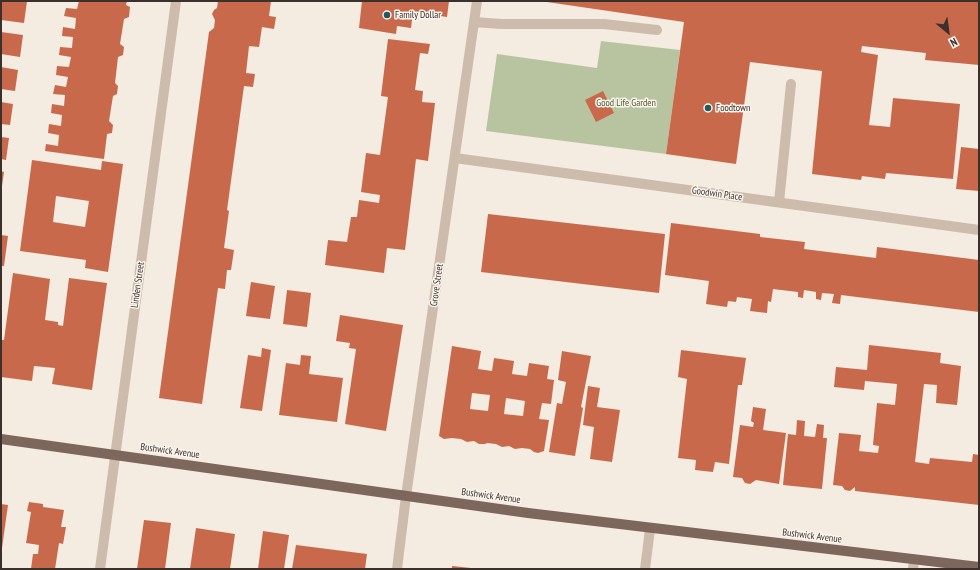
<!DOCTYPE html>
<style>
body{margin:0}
#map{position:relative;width:980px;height:570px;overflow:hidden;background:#f4ebe1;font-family:"PT Sans Narrow",sans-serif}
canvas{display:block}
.frame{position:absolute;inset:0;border:2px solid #3b302b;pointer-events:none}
.north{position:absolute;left:928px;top:12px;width:40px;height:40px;-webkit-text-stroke:3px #fbf5ee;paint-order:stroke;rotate:151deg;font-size:11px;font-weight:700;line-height:16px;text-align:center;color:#3b302b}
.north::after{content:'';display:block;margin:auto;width:14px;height:18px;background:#3b302b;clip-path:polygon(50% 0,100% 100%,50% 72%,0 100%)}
</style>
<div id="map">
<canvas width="980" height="570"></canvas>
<div class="frame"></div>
<div class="north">N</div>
</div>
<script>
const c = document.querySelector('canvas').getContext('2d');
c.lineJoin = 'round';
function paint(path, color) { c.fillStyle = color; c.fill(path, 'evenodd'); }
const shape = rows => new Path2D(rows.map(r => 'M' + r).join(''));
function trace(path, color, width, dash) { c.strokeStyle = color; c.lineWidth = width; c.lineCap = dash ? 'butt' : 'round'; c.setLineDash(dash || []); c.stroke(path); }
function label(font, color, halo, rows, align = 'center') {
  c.font = font + ' "PT Sans Narrow",sans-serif'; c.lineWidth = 3; c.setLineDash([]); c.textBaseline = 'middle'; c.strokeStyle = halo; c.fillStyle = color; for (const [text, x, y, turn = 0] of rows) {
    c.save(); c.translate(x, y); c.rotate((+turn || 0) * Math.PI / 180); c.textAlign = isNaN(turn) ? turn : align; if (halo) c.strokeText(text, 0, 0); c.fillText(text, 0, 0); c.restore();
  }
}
const green = shape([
 [601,41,680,50,666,154,486,131,497,54,597,68]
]);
const building = shape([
 [1,1,27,1,24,23,1,20],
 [79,1,127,1,126,5,130,7,129,17,124,19,120,44,124,47,123,55,118,57,115,83,118,86,117,94,113,96,109,121,113,125,112,133,107,134,104,159,45,151,46,144,58,146,59,135,48,133,49,124,61,126,62,115,51,113,52,104,64,106,65,95,53,94,55,85,66,87,68,77,56,75,57,66,69,67,71,57,59,55,60,47,72,48,73,37,62,36,63,27,75,29,76,18,64,16,66,8,77,9],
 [218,1,271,1,269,16,276,17,274,29,262,27,259,47,249,46,246,73,255,74,253,87,244,86,227,210,229,211,224,248,234,250,231,270,227,270,225,289,218,288,202,404,159,398,209,32,214,28,215,20,212,14,214,10,217,8],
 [362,1,449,1,447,17,413,12,411,28,397,26,396,34,359,28],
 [540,1,979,1,979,65,925,60,926,53,862,46,861,52,878,55,869,125,890,127,893,98,960,104,953,179,886,173,885,179,862,176,861,180,812,174,822,71,750,62,736,164,666,154,684,22],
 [1,32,23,35,20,57,1,54],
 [388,39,430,44,428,54,420,53,415,90,423,91,422,102,435,103,428,161,416,159,405,250,387,248,384,273,325,265,328,240,347,242,351,217,357,217,359,200,379,203,380,195,361,192,366,153,380,155,388,97,381,96],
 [1,67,18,70,15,91,1,89],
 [603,91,614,113,596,122,585,100],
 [1,102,13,104,10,125,1,124],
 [1,137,9,138,6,160,1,159],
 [961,147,979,149,979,191,956,189],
 [32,160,101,170,102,161,123,164,108,272,85,268,86,260,20,251],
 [56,196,89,201,85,227,53,222],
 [1,171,4,172,2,186,1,186],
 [488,214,665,234,659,293,481,272],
 [671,223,760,234,760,237,805,242,804,249,876,258,877,247,979,260,979,312,841,295,840,304,832,303,834,294,822,293,821,300,816,299,816,292,804,290,803,298,798,297,798,292,773,289,771,302,768,301,767,313,750,311,752,299,737,297,736,302,728,301,727,307,706,304,709,281,665,275],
 [1,235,8,236,4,266,1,266],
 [13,273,50,279,45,320,58,322,58,325,63,326,69,278,107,283,92,390,52,384,55,368,34,366,32,381,1,377,1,340,4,340],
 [251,282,275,286,270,319,246,316],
 [287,290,311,293,307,327,283,324],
 [340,315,403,325,386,431,345,424,356,349,349,348,350,343,336,341],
 [869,345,941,353,940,363,961,366,957,405,936,403,937,385,924,384,915,462,929,464,930,458,972,462,973,454,979,455,979,505,855,491,855,487,850,491,845,490,842,486,833,485,839,433,861,435,859,451,878,453,879,446,873,445,877,403,895,405,897,384,865,381,864,390,834,387,836,367,867,370],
 [452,346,481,351,478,369,492,371,494,358,514,361,512,374,527,376,529,363,549,366,547,379,554,380,551,404,542,403,539,419,549,420,544,451,538,453,534,452,530,449,522,448,515,449,509,446,502,447,496,444,487,443,485,444,479,444,474,441,467,442,461,439,452,438,444,439,439,436],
 [472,393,490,395,488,411,470,409],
 [506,398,525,401,523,416,504,414],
 [262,348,271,350,262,411,240,408,248,355,261,357],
 [681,350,746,358,742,385,738,385,729,464,715,462,713,472,695,470,696,460,678,458,687,379,678,377],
 [562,351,591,356,581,407,583,408,575,456,549,452,557,403,562,404,566,382,558,380],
 [301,355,311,356,309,374,343,378,337,422,279,415,286,363,300,365],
 [588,386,600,388,597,407,620,410,612,462,590,459,594,427,583,425],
 [753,407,766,409,763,430,786,433,779,484,756,480,750,484,745,483,742,478,733,477,740,425,753,427,754,423,751,421],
 [797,420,805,421,804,436,815,437,817,424,824,425,823,438,827,438,822,489,783,485,788,434,796,435],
 [29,502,43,504,43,507,64,510,61,527,66,527,63,544,59,543,55,569,31,569,33,554,38,554,39,545,26,543,31,512,27,511],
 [1,504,8,505,2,548,1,547],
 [144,520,171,523,165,569,137,569],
 [196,528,235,534,230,569,190,569],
 [263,531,289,535,284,569,258,569],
 [296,545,367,554,365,569,292,569],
 [452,566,471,568,471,569,452,569]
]);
const minor = shape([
 [474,22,501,24,604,24,657,30],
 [455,158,979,230],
 [779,202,791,84],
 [100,569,176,1],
 [397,569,406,496,477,1],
 [645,569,650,529],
 [913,569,914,560]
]);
const major = shape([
 [1,439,528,513,979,567]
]);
const markers = [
 [387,15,4,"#1f5a5e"],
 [708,108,4,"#1f5a5e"]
];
const poiNames = [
 ["Family Dollar",395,15],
 ["Foodtown",716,108]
];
const parkNames = [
 ["Good Life Garden",626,103]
];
const streetNames = [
 ["Goodwin Place",717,194,8],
 ["Linden Street",138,285,-82],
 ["Grove Street",437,285,-82],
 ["Bushwick Avenue",170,451,8],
 ["Bushwick Avenue",491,496,8],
 ["Bushwick Avenue",812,536,7]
];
paint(green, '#b8c4a0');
paint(building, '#c8694b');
trace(minor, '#cdbbac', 10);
trace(major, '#7d675c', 10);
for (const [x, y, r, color] of markers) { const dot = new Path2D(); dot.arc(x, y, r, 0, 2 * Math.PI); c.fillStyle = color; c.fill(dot); trace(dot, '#fbf5ee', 1.5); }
label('10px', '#3b302b', '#fbf5ee', poiNames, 'left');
label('10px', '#4a5a2e', '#fbf5ee', parkNames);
label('10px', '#3b302b', '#fbf5ee', streetNames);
</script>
